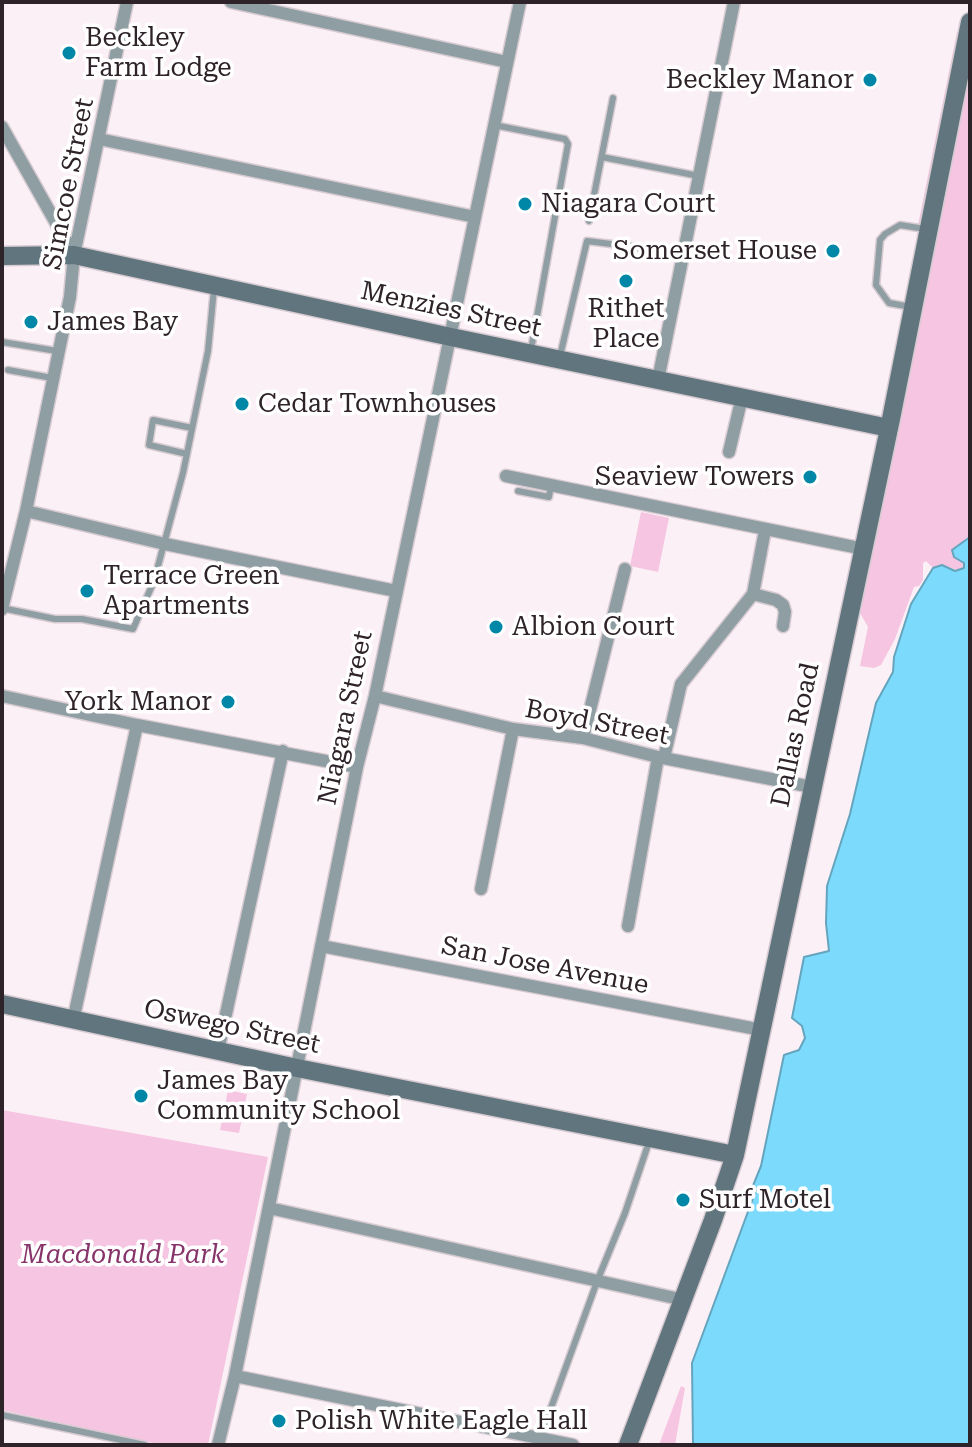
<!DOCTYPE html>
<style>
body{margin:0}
#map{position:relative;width:972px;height:1447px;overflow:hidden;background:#fcf0f7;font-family:"Roboto Serif",serif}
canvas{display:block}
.frame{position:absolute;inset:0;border:4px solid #2e2329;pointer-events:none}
</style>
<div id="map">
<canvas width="972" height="1447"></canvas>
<div class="frame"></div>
</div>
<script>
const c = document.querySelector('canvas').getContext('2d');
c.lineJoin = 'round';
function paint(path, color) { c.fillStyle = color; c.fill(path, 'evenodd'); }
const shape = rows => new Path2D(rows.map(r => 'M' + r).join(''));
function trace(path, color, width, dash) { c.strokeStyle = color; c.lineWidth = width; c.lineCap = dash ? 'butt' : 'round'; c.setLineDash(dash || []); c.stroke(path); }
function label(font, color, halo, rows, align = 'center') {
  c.font = font + ' "Roboto Serif",serif'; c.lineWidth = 7; c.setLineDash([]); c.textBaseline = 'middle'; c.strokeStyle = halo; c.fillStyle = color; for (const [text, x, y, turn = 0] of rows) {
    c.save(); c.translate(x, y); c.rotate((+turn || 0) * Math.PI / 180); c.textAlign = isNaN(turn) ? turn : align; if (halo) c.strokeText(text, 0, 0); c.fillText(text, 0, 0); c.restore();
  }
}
const green = shape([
 [957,32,960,32,922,223,918,225],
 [970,71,970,537,965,539,954,557,964,563,964,568,960,571,942,565,933,568,926,561,923,563,923,580,919,586,914,587,895,639,881,665,874,668,860,666,868,627,860,613],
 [641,512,669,518,658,572,630,566],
 [228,1090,247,1094,239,1133,220,1130],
 [2,1110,268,1157,208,1445,157,1444,2,1410],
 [681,1386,685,1388,675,1445,659,1445]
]);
const water = shape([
 [970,537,970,1445,693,1445,692,1363,756,1190,752,1188,761,1166,784,1055,799,1050,805,1038,802,1026,792,1018,804,957,829,951,826,923,827,886,850,814,876,703,893,672,894,657,911,604,933,568,942,565,955,571,964,568,964,563,954,557,952,550,970,537]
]);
const lane = shape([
 [494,125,565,139,568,144,531,350],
 [602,157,699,176],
 [589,221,613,98],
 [911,307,889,303,876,285,880,240,885,234,900,225,925,229],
 [2,342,57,351],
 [560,356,587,241,684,253],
 [8,370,52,378],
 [187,454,149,445,153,420,192,428],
 [518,491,549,497,551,485],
 [2,608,55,619,82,619,133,629,154,581,183,473,208,351,214,289],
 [2,1415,145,1445],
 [540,1438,598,1279,625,1213,650,1139]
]);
const street = shape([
 [231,2,507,62],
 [2,127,74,255],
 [99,139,475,217],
 [658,380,734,2],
 [729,452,742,397],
 [506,476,864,549],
 [26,511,165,544,396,591],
 [753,594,776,600,783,605,785,612,783,626],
 [2,609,26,511,70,297,74,255,127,2],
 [2,696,137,725,357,767],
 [375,696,513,729,583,738,658,757,812,787],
 [583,738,625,569],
 [664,758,681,684,753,594,765,530],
 [481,889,513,729],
 [628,926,658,757],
 [321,946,762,1030],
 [73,1021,137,725],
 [218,1051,283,751],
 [269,1208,684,1300],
 [235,1376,573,1445],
 [218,1445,235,1376,357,767,375,696,520,2]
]);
const secondary = shape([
 [2,256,74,255,451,337,889,428],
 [2,1004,297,1068,735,1155],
 [628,1445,713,1220,735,1155,891,419,970,22]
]);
const markers = [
 [69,53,8,"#0086a7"],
 [870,80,8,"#0086a7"],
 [525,204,8,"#0086a7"],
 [833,251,8,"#0086a7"],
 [626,281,8,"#0086a7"],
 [31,322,8,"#0086a7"],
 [242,404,8,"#0086a7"],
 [810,477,8,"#0086a7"],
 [87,591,8,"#0086a7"],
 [496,627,8,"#0086a7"],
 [228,702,8,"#0086a7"],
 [141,1096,8,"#0086a7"],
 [683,1200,8,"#0086a7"],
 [279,1421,8,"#0086a7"]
];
const poiNames = [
 ["Beckley",85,38],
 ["Farm Lodge",85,68],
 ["Beckley Manor",854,80,"right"],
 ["Niagara Court",541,204],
 ["Somerset House",817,251,"right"],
 ["Rithet",626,309,"center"],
 ["Place",626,339,"center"],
 ["James Bay",47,322],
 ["Cedar Townhouses",258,404],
 ["Seaview Towers",794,477,"right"],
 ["Terrace Green",103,576],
 ["Apartments",103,606],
 ["Albion Court",512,627],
 ["York Manor",212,702,"right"],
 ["James Bay",157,1081],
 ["Community School",157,1111],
 ["Surf Motel",699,1200],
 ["Polish White Eagle Hall",295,1421]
];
const streetNames = [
 ["Simcoe Street",69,184,-79],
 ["Menzies Street",451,310,12],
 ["Niagara Street",346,718,-78],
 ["Boyd Street",597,723,11],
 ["Dallas Road",796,735,-78],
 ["San Jose Avenue",545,966,11],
 ["Oswego Street",232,1027,12]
];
const parkNames = [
 ["Macdonald Park",123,1255]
];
paint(green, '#f5c5e1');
paint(water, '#7cdbfd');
trace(water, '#65a4bd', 2);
trace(lane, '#d7cbd2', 9);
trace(street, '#d7cbd2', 15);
trace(secondary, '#d7cbd2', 21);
trace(lane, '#8f9ea3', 6);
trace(street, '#8f9ea3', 12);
trace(secondary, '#60757d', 18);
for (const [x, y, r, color] of markers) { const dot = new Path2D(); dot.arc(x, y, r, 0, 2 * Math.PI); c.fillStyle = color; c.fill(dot); trace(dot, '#fff', 3); }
label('26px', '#2e2329', '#fff', poiNames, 'left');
label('26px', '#2e2329', '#fff', streetNames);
label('italic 26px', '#87346a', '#fff', parkNames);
</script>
